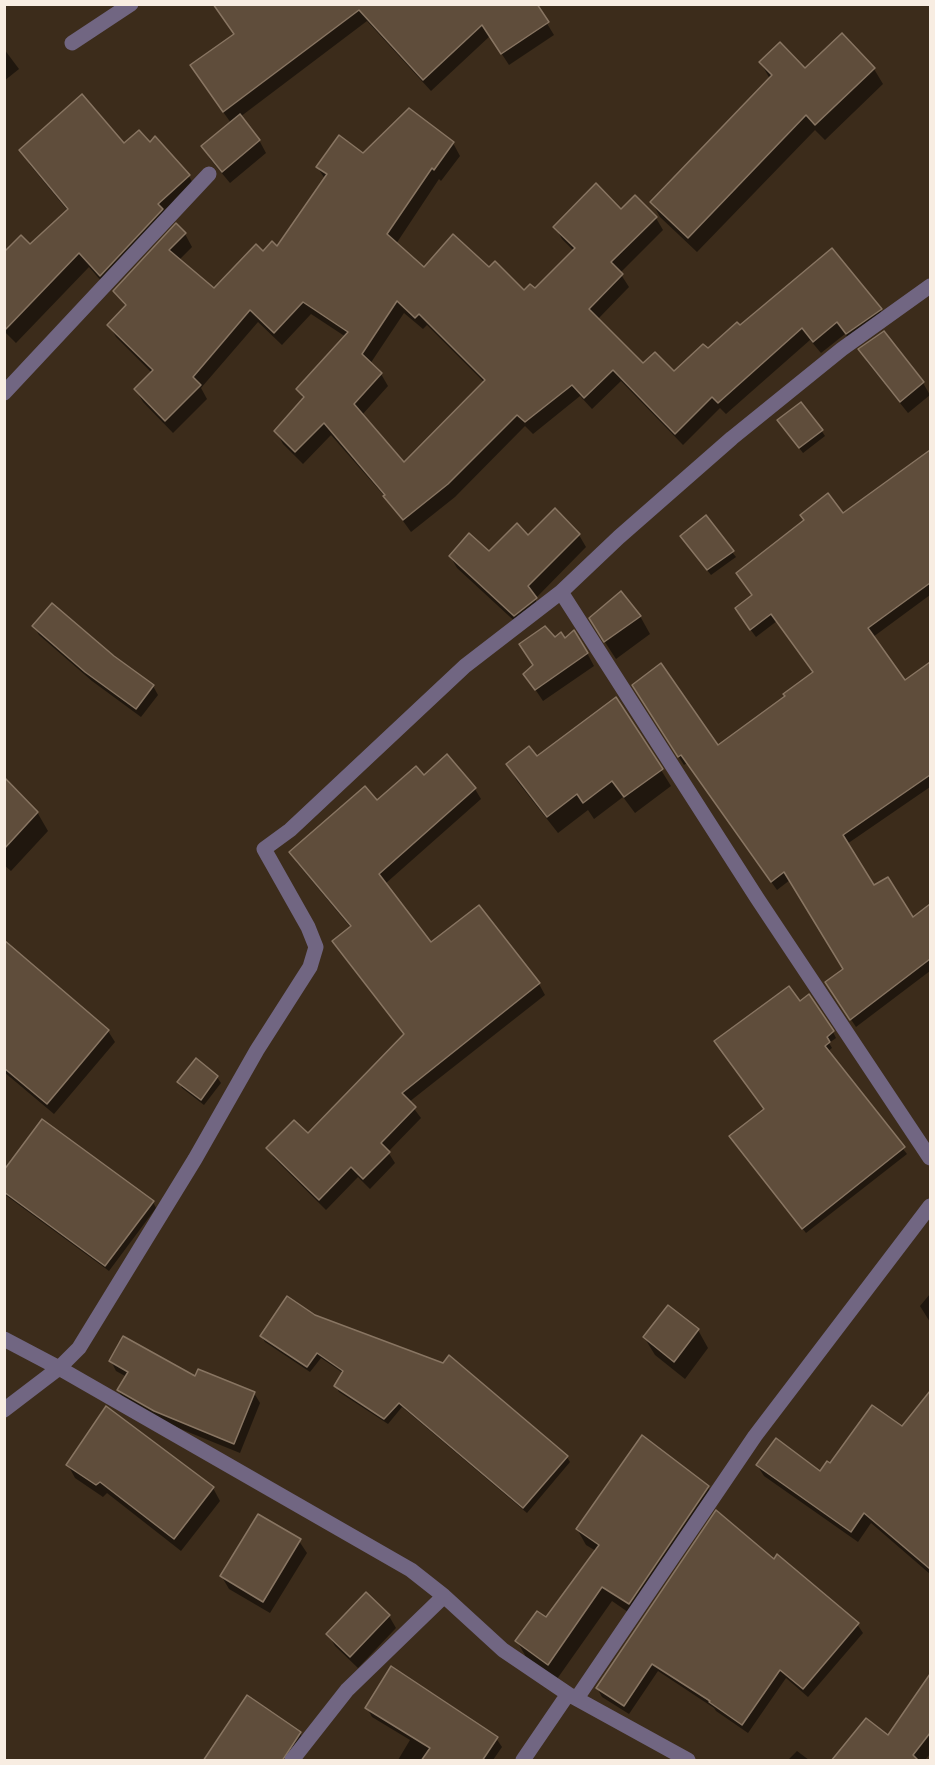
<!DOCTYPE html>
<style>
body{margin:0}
#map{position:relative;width:935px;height:1765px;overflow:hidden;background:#3c2c1b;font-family:Poppins,sans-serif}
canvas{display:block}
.frame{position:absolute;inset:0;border:6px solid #f8ede2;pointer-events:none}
</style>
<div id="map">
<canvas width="935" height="1765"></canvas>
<div class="frame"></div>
</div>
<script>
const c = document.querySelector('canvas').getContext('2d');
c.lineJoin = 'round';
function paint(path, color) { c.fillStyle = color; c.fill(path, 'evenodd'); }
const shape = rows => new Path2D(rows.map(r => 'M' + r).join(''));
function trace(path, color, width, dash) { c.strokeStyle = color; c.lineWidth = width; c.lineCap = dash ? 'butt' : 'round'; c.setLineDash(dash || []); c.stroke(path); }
const shadow = shape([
 [213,4,535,4,554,35,509,65,490,36,431,91,367,21,240,117,259,140,266,153,230,183,210,159,203,146,231,123,199,78,235,35],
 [842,35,874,69,883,84,825,140,815,130,697,252,660,217,652,202,770,79,761,63,805,70],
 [4,49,19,69,4,81],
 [409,110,453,143,460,156,441,181,439,179,396,244,424,269,489,269,524,292,535,291,574,251,562,239,555,227,621,211,656,218,663,230,620,273,629,287,598,319,643,365,674,373,739,327,880,310,887,322,854,345,845,334,821,353,810,340,726,414,720,408,683,445,621,381,592,409,580,396,533,434,525,426,455,497,411,532,387,499,331,435,303,464,283,444,276,431,304,400,298,389,346,337,311,314,282,345,258,322,201,388,207,399,173,433,143,402,136,390,152,373,116,337,109,325,126,307,115,291,176,225,185,234,192,247,179,260,214,290,263,253,277,248,325,179,318,168,364,154],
 [404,313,423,329,427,325,485,383,404,465,362,415,388,386,381,374,370,364],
 [155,139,189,176,197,191,109,290,89,267,16,343,4,331,4,254,30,246,68,211,30,165,21,151,150,144],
 [860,350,923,383,930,395,908,413,867,362],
 [782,426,821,430,825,436,803,453],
 [930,452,930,595,873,637,905,682,930,663,930,787,847,844,874,887,913,919,930,905,930,971,856,1027,832,991,845,970,790,880,777,890,687,763,684,765,639,694,717,747,787,697,815,673,777,621,756,637,741,617,753,596,843,515],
 [579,535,586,547,535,599,543,611,522,628,457,568,450,556,489,553,528,538],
 [685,542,732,552,736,557,711,575],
 [640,616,650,634,616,659,601,636],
 [34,626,113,657,153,686,158,695,141,717,92,681,39,635],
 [555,639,565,640,587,653,594,666,543,701,525,674,534,666],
 [537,758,661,770,671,786,635,813,623,797,594,819,588,810,558,833,517,781,508,765],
 [423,777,475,789,481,799,385,884,431,944,478,907,539,984,545,995,409,1102,421,1118,388,1152,395,1163,370,1189,358,1177,326,1210,274,1158,268,1148,308,1136,405,1035,334,941,351,928,297,863,290,852],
 [4,779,37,812,48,831,11,871,4,865],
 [4,942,108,1031,115,1042,54,1114,4,1072],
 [800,1003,833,1032,836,1038,829,1043,832,1048,827,1052,907,1154,806,1233,735,1142,765,1109],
 [196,1061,217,1077,221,1083,204,1105,182,1088,179,1082],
 [4,1172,153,1202,156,1208,109,1271,4,1194],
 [930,1294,930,1322,920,1306],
 [314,1316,567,1457,570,1462,527,1513,402,1407,388,1424,339,1392,336,1386,343,1373,321,1358,310,1372,265,1342,261,1336],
 [698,1330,708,1348,685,1379,655,1355,644,1337],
 [111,1361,196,1378,254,1393,260,1403,240,1453,161,1421,124,1400,118,1390,127,1377,116,1371],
 [930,1393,930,1574,871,1523,858,1542,764,1476,757,1465,821,1473,830,1465,902,1428],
 [68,1465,213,1488,220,1501,181,1551,107,1493,103,1497,75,1478],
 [708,1487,717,1503,638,1619,612,1601,557,1679,526,1657,517,1641,547,1620,596,1551,586,1545,577,1529],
 [299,1541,307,1553,270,1613,229,1589,222,1577],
 [774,1561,857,1624,863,1633,808,1697,786,1678,748,1733,716,1711,714,1708,658,1671,629,1714,602,1697,597,1688],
 [389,1616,396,1628,358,1668,335,1646,328,1634],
 [930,1677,930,1754,925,1760,833,1760,888,1737],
 [367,1708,496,1738,502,1747,493,1760,398,1760,410,1740,372,1717],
 [300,1733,305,1742,291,1760,221,1760],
 [797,1751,809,1760,788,1760]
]);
const building = shape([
 [213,4,537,4,549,22,501,54,482,25,423,80,359,10,223,112,190,65,234,34,213,4],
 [842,33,875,68,815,125,806,115,688,238,650,202,772,75,759,62,780,42,805,68,842,33],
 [82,94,124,143,139,130,150,142,155,136,190,175,158,204,163,209,100,276,79,253,4,331,4,252,21,235,30,244,68,209,19,150,82,94],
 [409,108,454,142,434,170,432,168,387,234,424,267,453,234,489,267,495,261,524,290,530,284,535,288,575,248,553,227,596,183,621,209,635,195,657,217,611,262,623,274,589,309,643,363,655,352,674,371,703,344,708,348,737,322,740,325,832,248,882,309,846,334,837,322,813,342,802,328,718,403,712,397,675,434,613,370,584,398,572,385,525,422,517,415,448,484,403,520,383,496,385,495,324,423,295,452,274,431,304,397,296,389,348,332,303,302,274,333,250,310,193,377,201,385,165,421,134,389,153,370,107,325,126,305,113,291,176,223,186,233,169,250,214,288,256,244,263,251,272,241,277,246,327,174,316,167,339,135,363,153,409,108],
 [397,301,415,318,419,314,485,380,404,462,354,404,382,373,362,354,397,301],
 [240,114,260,140,222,172,201,146,240,114],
 [884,331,924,382,900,402,858,349,884,331],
 [801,402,823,430,799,448,777,420,801,402],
 [930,450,930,583,868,628,905,680,930,662,930,775,843,835,874,885,888,877,913,917,930,904,930,959,850,1020,825,982,843,969,784,872,771,882,681,755,678,757,632,685,661,663,718,745,785,696,783,694,813,672,771,614,750,630,735,608,752,595,736,573,804,520,800,515,828,493,843,513,930,450],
 [555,508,580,534,528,586,537,598,514,616,449,556,469,533,489,551,517,523,528,535,555,508],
 [706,515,734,551,707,570,680,536,706,515],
 [621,591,641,616,604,642,589,618,621,591],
 [52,603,114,656,154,685,136,709,85,672,32,626,52,603],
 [545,626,555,637,561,632,565,638,574,630,588,653,535,690,523,674,533,665,519,644,545,626],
 [616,697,663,769,624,797,612,781,583,803,577,794,547,817,506,764,529,746,537,756,616,697],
 [447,754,476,788,379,874,431,942,479,905,540,983,402,1093,416,1107,381,1143,390,1152,363,1179,351,1167,319,1200,266,1148,294,1120,308,1133,404,1034,332,941,351,926,289,852,365,786,377,800,416,766,424,775,447,754],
 [4,777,38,812,4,849,4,777],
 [4,940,109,1030,47,1104,4,1068,4,940],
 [789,986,800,1001,809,994,834,1031,827,1037,830,1042,825,1046,905,1147,802,1229,729,1136,764,1109,714,1041,789,986],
 [196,1058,218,1076,201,1100,177,1082,196,1058],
 [42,1119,154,1201,105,1266,4,1192,4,1170,42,1119],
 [287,1296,315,1315,443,1363,449,1355,568,1456,523,1508,399,1403,384,1419,334,1386,343,1371,317,1353,307,1367,260,1336,287,1296],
 [668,1305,699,1329,674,1362,643,1337,668,1305],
 [123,1336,195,1376,198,1369,255,1392,234,1444,154,1411,117,1390,128,1372,109,1361,123,1336],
 [930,1391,930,1569,864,1513,851,1532,756,1465,776,1438,820,1471,827,1461,830,1463,872,1405,902,1426,930,1391],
 [106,1406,214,1487,174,1539,100,1482,96,1485,66,1465,106,1406],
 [642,1435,709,1486,629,1604,602,1587,548,1665,515,1641,537,1611,546,1617,599,1545,576,1529,642,1435],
 [716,1510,774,1559,777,1554,859,1623,803,1689,780,1670,742,1725,709,1702,710,1701,652,1664,624,1706,596,1688,716,1510],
 [258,1514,301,1539,263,1602,220,1576,258,1514],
 [366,1592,390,1615,350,1657,326,1634,366,1592],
 [391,1666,498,1737,482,1761,421,1761,430,1748,365,1708,391,1666],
 [930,1674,930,1733,913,1755,919,1761,831,1761,866,1718,888,1735,930,1674],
 [247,1695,301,1732,282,1761,203,1761,247,1695]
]);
const minor = shape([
 [72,43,131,4],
 [4,393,209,174],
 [561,592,757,898,930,1158],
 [4,1339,59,1368,411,1570,444,1596,503,1650,568,1694,688,1760],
 [4,1410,59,1368,79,1348,195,1159,257,1050,310,967,316,947,308,927,264,849,290,830,465,666,561,592,619,537,732,438,842,349,930,286],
 [577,1698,755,1436,930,1206],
 [292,1760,347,1690,444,1596],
 [523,1760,568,1694]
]);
paint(shadow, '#0007');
paint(building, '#5f4d3b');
trace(building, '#887562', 1.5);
trace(minor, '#716682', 15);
</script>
